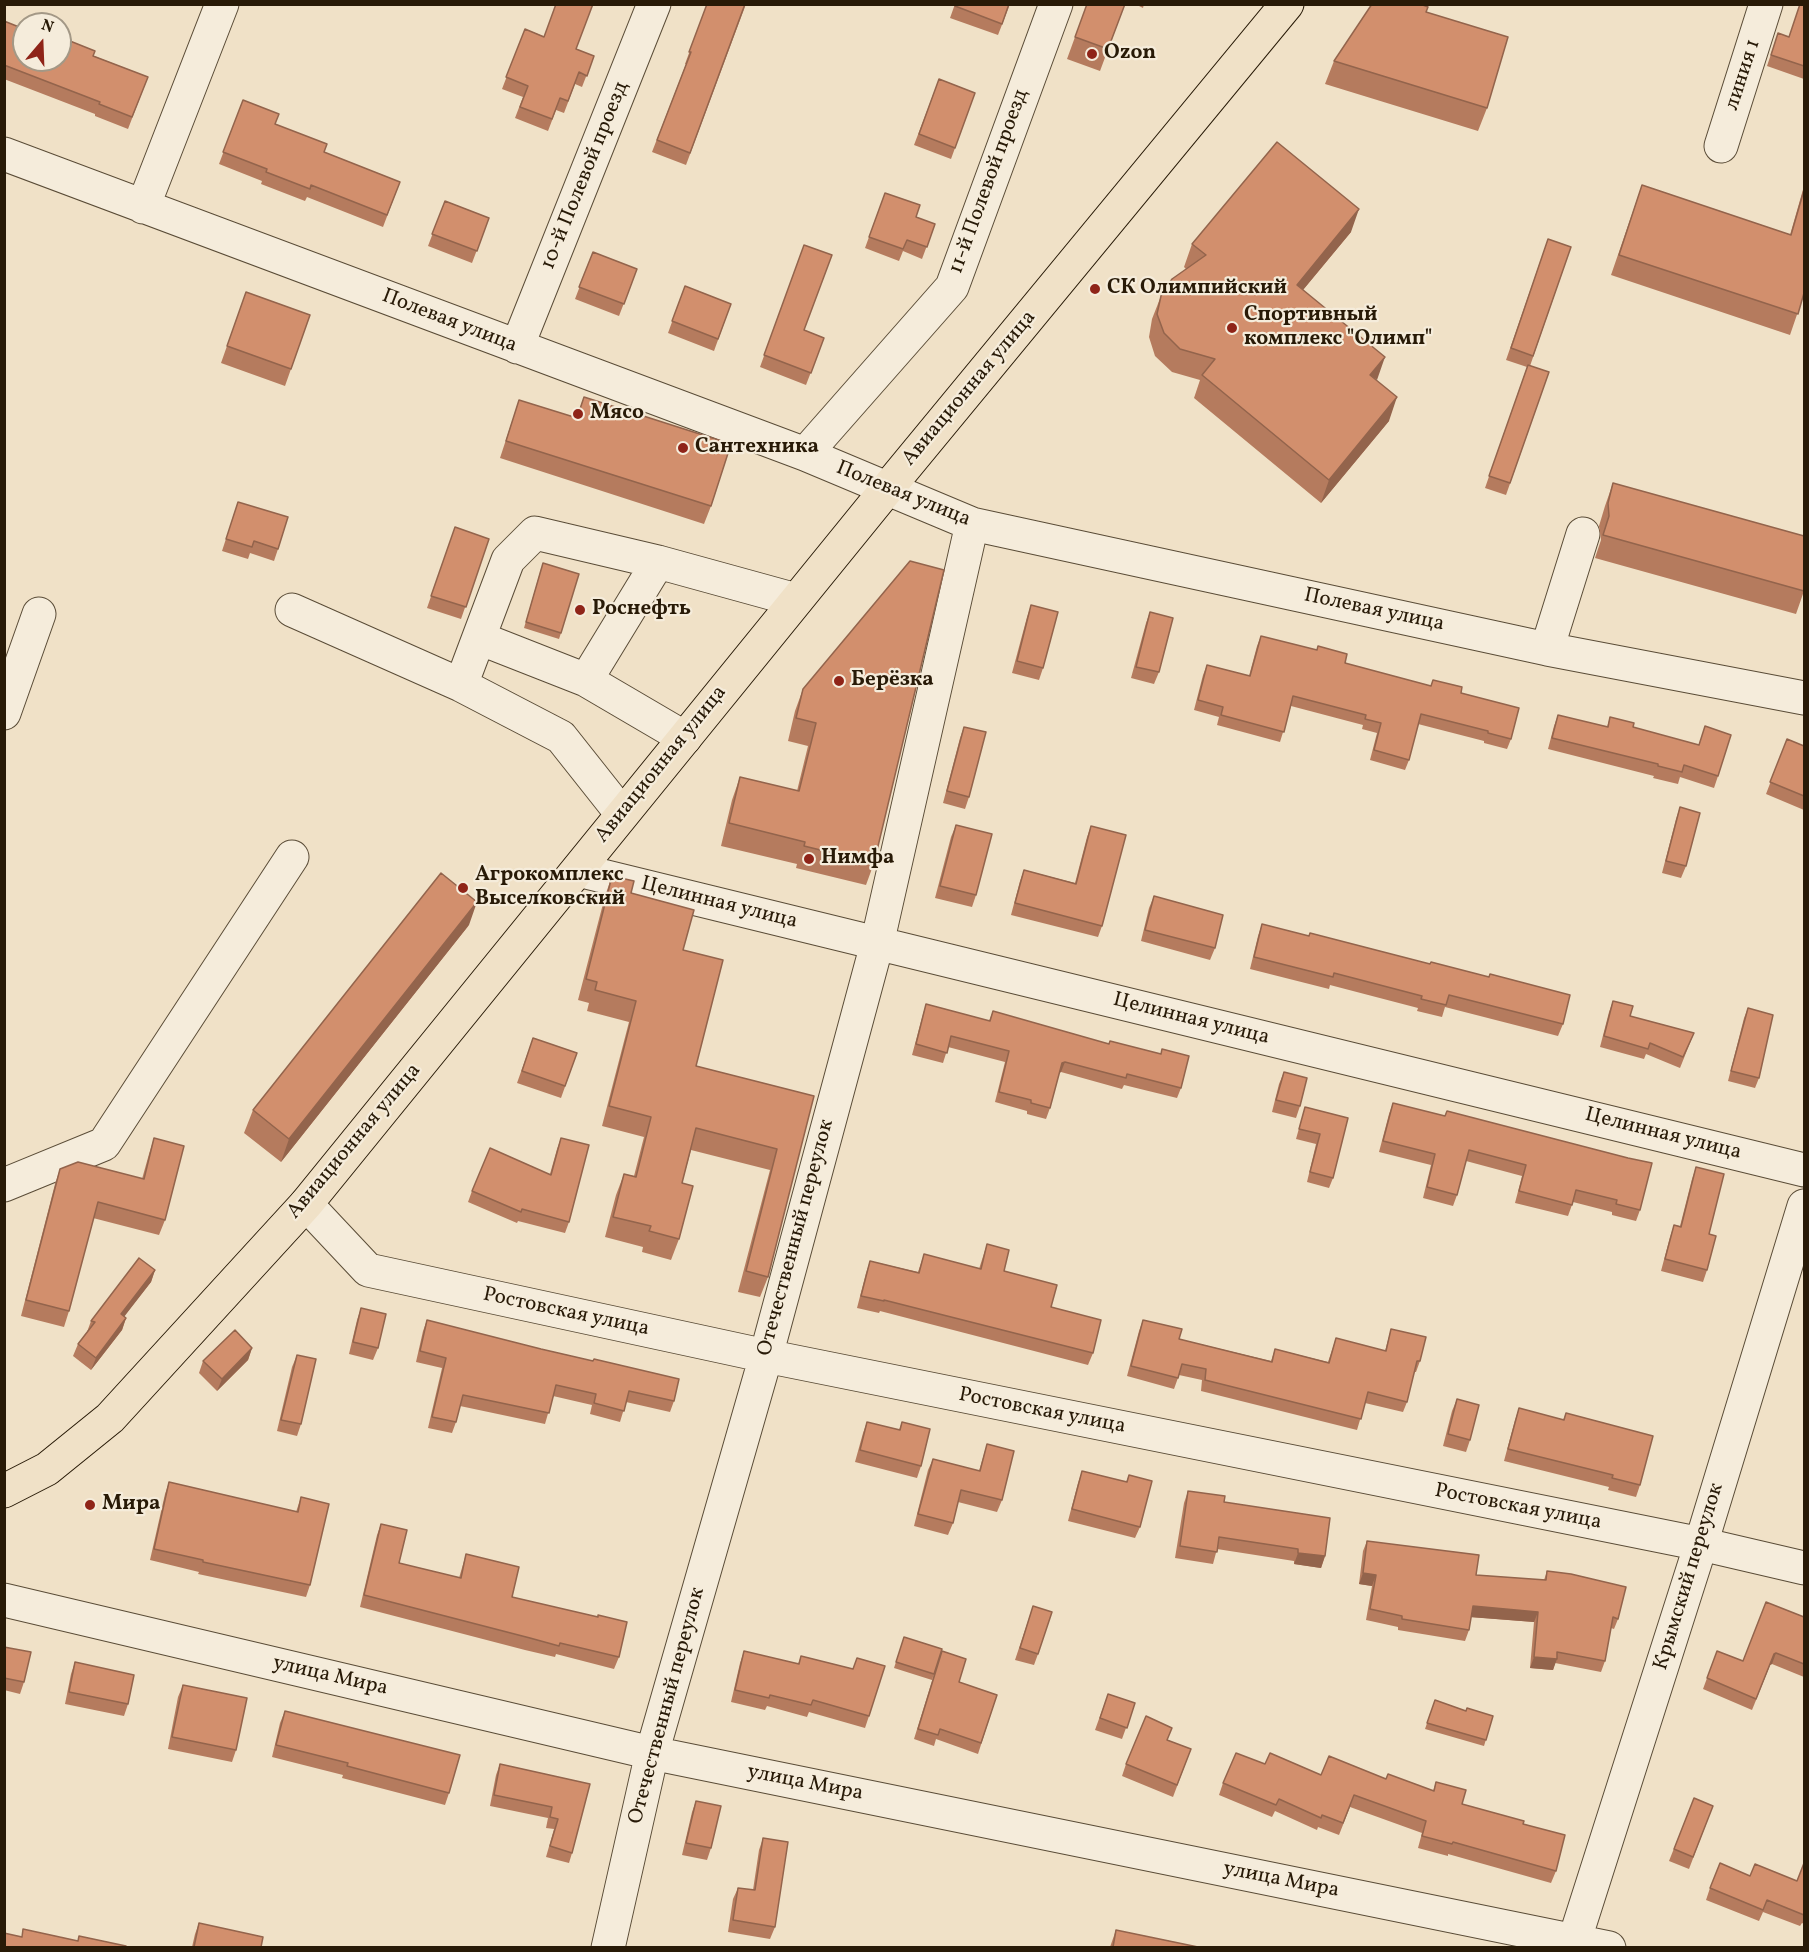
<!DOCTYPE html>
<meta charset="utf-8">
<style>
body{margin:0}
#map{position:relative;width:1809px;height:1952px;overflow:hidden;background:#f0e1c7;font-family:Vollkorn,serif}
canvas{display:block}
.frame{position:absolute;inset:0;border:6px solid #281a07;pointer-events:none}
.north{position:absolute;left:12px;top:12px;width:60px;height:60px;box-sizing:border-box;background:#f5ecdb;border:2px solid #a39886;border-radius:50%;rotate:19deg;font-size:16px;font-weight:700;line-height:24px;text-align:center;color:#281a07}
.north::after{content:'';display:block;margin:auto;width:21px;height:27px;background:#8f2418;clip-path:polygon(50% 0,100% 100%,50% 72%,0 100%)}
</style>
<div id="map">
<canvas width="1809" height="1952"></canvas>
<div class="frame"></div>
<div class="north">N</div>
</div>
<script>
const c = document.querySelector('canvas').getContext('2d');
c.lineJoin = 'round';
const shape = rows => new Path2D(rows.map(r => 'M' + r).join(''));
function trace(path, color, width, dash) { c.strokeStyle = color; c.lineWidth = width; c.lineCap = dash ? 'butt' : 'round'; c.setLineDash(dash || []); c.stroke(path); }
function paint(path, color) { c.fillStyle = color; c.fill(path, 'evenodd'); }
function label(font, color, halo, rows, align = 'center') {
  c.font = font + ' Vollkorn,serif'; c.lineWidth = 4.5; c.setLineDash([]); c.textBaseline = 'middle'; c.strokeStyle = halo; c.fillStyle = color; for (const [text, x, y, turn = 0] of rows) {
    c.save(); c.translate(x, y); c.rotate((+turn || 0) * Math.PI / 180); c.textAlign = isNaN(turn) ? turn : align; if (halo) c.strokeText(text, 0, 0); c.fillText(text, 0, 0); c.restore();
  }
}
const minor = shape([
 [1721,146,1766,4],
 [4,154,805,454,972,524,1547,649,1804,698],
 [143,207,222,4],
 [517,347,654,4],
 [805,454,952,287,1056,4],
 [292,610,461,685,561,737,622,814],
 [479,638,586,680,685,738],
 [1547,649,1583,534],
 [586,680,658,562],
 [461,685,508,560,535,533,658,562,796,600],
 [4,713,39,614],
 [578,870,1804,1170],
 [4,1185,104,1144,292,857],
 [306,1204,368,1270,766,1356,1701,1544,1804,1568],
 [4,1600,652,1753,1609,1948],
 [608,1948,652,1753,766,1356,877,944,972,524],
 [1572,1948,1701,1544,1804,1206]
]);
const major = shape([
 [4,1491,47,1469,110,1418,306,1204,887,489,1287,4]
]);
const wall = shape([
 [707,4,746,4,686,165,652,152,686,64,685,64],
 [955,4,1010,4,998,35,950,18],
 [1125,4,1100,71,1067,59,1075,37],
 [1135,4,1144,4,1143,8],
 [1804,4,1804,79,1767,66,1778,33,1789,37],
 [1426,12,1487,108,1478,131,1325,84,1334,61],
 [4,21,148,77,128,129,95,116,95,114,4,79],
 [525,29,594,56,582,87,575,84,564,113,556,110,548,131,515,118,523,97,502,89],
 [939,79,975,93,951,159,914,145],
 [243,100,275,124,324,152,400,182,383,227,307,197,305,201,261,184,262,181,219,164],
 [1642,185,1790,235,1804,186,1804,294,1790,335,1611,275],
 [885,193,916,217,935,224,922,259,903,251,899,261,865,248],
 [445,201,489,218,472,263,428,246],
 [1351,232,1303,290,1376,380,1389,421,1321,503,1194,398,1200,380,1172,372,1155,356,1149,337,1152,319,1161,296,1186,269,1184,267,1192,244],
 [1548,239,1571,247,1530,366,1549,372,1506,495,1485,488,1527,367,1506,360],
 [804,245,804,330,824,338,806,385,760,367],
 [593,252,637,269,619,316,575,299],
 [685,286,731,304,714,351,668,333],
 [246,292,310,315,285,386,221,363],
 [584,397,711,506,704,524,500,458,519,400,576,418],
 [1613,483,1804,591,1796,614,1595,558,1601,540,1599,526,1605,506],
 [238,502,278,549,274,561,250,553,248,559,222,551],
 [455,527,489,539,461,619,427,608],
 [541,569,561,633,559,639,524,628],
 [1031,605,1043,668,1039,680,1012,673,1027,617],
 [1150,612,1159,672,1154,684,1131,678,1146,623],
 [1261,636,1345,663,1431,686,1433,680,1461,693,1511,739,1507,749,1484,743,1484,741,1418,724,1409,760,1405,770,1370,760,1377,733,1362,729,1363,725,1291,706,1280,742,1217,725,1219,717,1194,710,1203,675,1207,665,1249,676,1257,646],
 [803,689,874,863,866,885,796,868,797,864,721,846,732,800,740,777,797,791,808,746,788,741,795,711],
 [1558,715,1607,727,1610,717,1633,727,1718,776,1714,788,1680,777,1678,784,1653,778,1654,776,1548,749,1554,726],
 [964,727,969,797,965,809,943,803,960,738],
 [1787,739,1804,746,1804,810,1766,794],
 [1680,807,1686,866,1681,878,1662,873,1676,819],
 [956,825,976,895,972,907,935,898,951,837],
 [1091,826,1102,926,1098,937,1011,915,1020,881,1024,870,1075,883,1087,837],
 [612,876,631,893,683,950,696,1066,814,1096,768,1277,760,1297,738,1292,770,1170,691,1150,682,1183,679,1239,671,1260,642,1252,643,1247,605,1237,616,1195,624,1174,634,1176,644,1137,602,1126,629,1022,587,1011,589,1003,578,1000,605,896],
 [1154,896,1215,948,1210,960,1141,941,1149,908],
 [1262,924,1563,1024,1558,1036,1445,1007,1442,1017,1417,1011,1418,1008,1330,985,1329,989,1250,969,1258,936],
 [469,925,281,1162,244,1133,253,1110],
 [1613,1001,1630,1016,1694,1033,1680,1068,1646,1054,1644,1059,1600,1047,1609,1012],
 [926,1004,989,1021,993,1011,1181,1088,1177,1098,1124,1085,1122,1089,1061,1072,1059,1073,1050,1108,1046,1119,1027,1114,1027,1111,995,1102,1005,1062,948,1047,943,1063,912,1055,923,1014],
 [1748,1008,1759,1078,1755,1088,1728,1081,1744,1018],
 [533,1038,577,1053,561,1098,517,1083],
 [1284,1072,1300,1106,1296,1118,1272,1112,1279,1084],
 [1393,1103,1640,1210,1636,1221,1612,1215,1612,1212,1573,1202,1568,1216,1515,1203,1522,1176,1466,1161,1457,1195,1453,1206,1423,1198,1431,1165,1379,1152,1389,1114],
 [1305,1107,1348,1118,1333,1178,1329,1188,1307,1182,1316,1144,1296,1139],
 [154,1138,165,1220,159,1235,93,1218,69,1311,64,1327,21,1316,55,1184,60,1169,142,1179,149,1154],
 [561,1138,569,1222,565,1233,518,1221,517,1223,468,1202,472,1191,550,1174,557,1149],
 [1696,1167,1709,1234,1707,1270,1703,1282,1661,1271,1670,1237,1674,1225,1680,1226,1692,1179],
 [987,1244,1004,1271,1051,1307,1093,1353,1088,1365,880,1311,879,1313,857,1308,866,1273,870,1261,918,1272,924,1254,979,1269],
 [155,1270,151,1282,124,1316,126,1318,122,1330,91,1370,73,1356,78,1344,87,1332,91,1321],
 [361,1308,378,1348,373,1360,349,1354,357,1320],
 [427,1320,674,1401,670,1412,626,1402,620,1422,590,1414,592,1405,553,1396,545,1424,460,1406,456,1422,452,1433,428,1428,442,1368,416,1362,423,1331],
 [1143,1320,1179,1339,1271,1361,1275,1349,1328,1362,1336,1338,1385,1351,1391,1329,1420,1361,1416,1372,1414,1372,1407,1402,1403,1412,1365,1403,1357,1430,1201,1391,1202,1380,1179,1375,1174,1389,1127,1376,1139,1331],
 [252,1348,248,1360,217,1391,199,1373,203,1361],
 [297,1355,301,1424,297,1436,277,1431,292,1367],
 [1457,1399,1470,1440,1466,1452,1443,1446,1452,1411],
 [1519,1408,1563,1420,1566,1413,1640,1485,1636,1497,1608,1490,1609,1487,1504,1461,1515,1420],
 [867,1422,899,1430,902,1422,921,1466,917,1478,855,1462,863,1433],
 [987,1444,1002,1500,997,1512,958,1502,953,1523,948,1535,914,1526,928,1470,933,1459,979,1471],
 [1082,1471,1126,1482,1129,1475,1140,1527,1135,1538,1068,1521,1078,1483],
 [169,1482,296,1512,301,1497,310,1585,306,1597,198,1574,199,1572,150,1560,165,1494],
 [1188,1491,1224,1502,1325,1556,1321,1568,1294,1564,1294,1561,1217,1549,1213,1564,1175,1558,1184,1503],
 [381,1524,399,1563,459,1578,466,1554,512,1597,597,1617,619,1657,614,1669,556,1654,555,1657,525,1650,360,1607,377,1535],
 [1367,1541,1476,1575,1544,1580,1547,1571,1618,1619,1614,1629,1611,1628,1605,1661,1601,1672,1555,1663,1553,1670,1530,1668,1534,1622,1471,1617,1469,1630,1465,1641,1398,1630,1398,1627,1366,1620,1372,1586,1359,1584,1363,1551],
 [1033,1606,1038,1654,1034,1665,1015,1660],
 [1804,1617,1804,1677,1772,1664,1770,1665,1752,1710,1703,1689,1717,1651,1743,1661],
 [904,1637,938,1660,959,1682,997,1695,978,1754,936,1739,934,1746,914,1739,935,1671,932,1680,894,1668],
 [4,1647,24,1682,20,1694,4,1690],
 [744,1651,798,1664,801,1656,853,1669,857,1658,869,1716,865,1728,809,1712,807,1717,767,1706,765,1710,731,1702,740,1663],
 [75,1662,128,1704,124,1716,65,1704,71,1674],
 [183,1685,236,1750,232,1762,168,1749,178,1697],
 [1108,1694,1135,1703,1122,1739,1095,1730],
 [1435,1700,1466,1711,1493,1716,1484,1746,1425,1729],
 [285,1711,449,1793,445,1805,342,1778,343,1775,272,1757,280,1723],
 [1167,1740,1191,1749,1173,1797,1122,1776,1126,1764],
 [500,1764,590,1784,572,1853,569,1863,546,1857,554,1829,546,1828,548,1818,490,1806,496,1775],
 [1265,1764,1321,1775,1386,1779,1433,1791,1436,1782,1462,1804,1523,1824,1556,1871,1551,1883,1448,1854,1448,1856,1418,1848,1422,1833,1350,1807,1339,1835,1318,1827,1317,1830,1275,1811,1272,1817,1219,1795,1223,1783],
 [1694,1798,1713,1806,1689,1869,1669,1861],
 [696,1801,711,1848,707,1860,682,1855,692,1812],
 [763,1838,775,1927,770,1939,728,1932,733,1899,738,1888,753,1890,759,1850],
 [1804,1863,1804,1924,1802,1923,1800,1926,1763,1912,1759,1921,1706,1900,1710,1888,1750,1876,1797,1881],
 [199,1923,261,1947,192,1947,195,1934],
 [1116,1930,1198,1947,1110,1947]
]);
const shadedWall = shape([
 [1359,209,1351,232,1288,308,1297,285],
 [1385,357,1377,380,1370,375],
 [1397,397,1389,421,1321,503,1329,480],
 [477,902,469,925,281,1162,289,1139],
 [1065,1062,1061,1072,1058,1073,1062,1063],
 [155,1270,151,1282,117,1326,121,1314],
 [126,1318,122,1330,91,1370,96,1358],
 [252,1348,248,1360,217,1391,222,1379],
 [1298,1553,1325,1556,1321,1568,1294,1564],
 [1363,1573,1376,1575,1372,1586,1359,1584],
 [1473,1606,1538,1612,1534,1622,1469,1617],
 [1776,1653,1772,1664,1770,1665,1752,1710,1774,1654],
 [1534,1657,1557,1659,1553,1670,1530,1668]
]);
const building = shape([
 [556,4,593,4,576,49,594,56,587,76,579,72,568,101,560,98,552,119,520,107,528,86,506,77,525,29,544,37,556,4],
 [707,4,745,4,690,153,657,140,691,52,689,52,707,4],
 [955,4,1009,4,1002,24,955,6,955,4],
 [1087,4,1125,4,1108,49,1075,37,1087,4],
 [1372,4,1420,4,1428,7,1426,12,1508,37,1487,108,1334,61,1372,4],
 [1800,4,1804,4,1804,66,1771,55,1778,33,1789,37,1800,4],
 [4,21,24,29,24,60,60,60,60,37,95,51,93,56,148,77,132,117,99,104,100,102,4,65,4,21],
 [939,79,975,93,955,148,919,134,939,79],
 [243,100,279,114,275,124,327,144,324,152,400,182,387,215,311,185,310,189,266,172,267,169,223,152,243,100],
 [1277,142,1359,209,1297,285,1385,357,1370,375,1397,397,1329,480,1202,375,1215,359,1180,349,1164,333,1157,314,1161,296,1172,279,1206,255,1192,244,1277,142],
 [1642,185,1791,235,1804,190,1804,293,1798,314,1619,255,1642,185],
 [885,193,920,205,916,217,935,224,927,247,907,240,903,249,869,237,885,193],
 [445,201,489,218,477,251,432,234,445,201],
 [1548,239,1571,247,1533,356,1511,348,1548,239],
 [804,245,832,255,804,330,824,338,811,373,764,355,804,245],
 [593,252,637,269,624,304,579,287,593,252],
 [685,286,731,304,718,339,672,321,685,286],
 [246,292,310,315,291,369,227,346,246,292],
 [1528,365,1549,372,1510,483,1489,476,1528,365],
 [584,397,731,444,711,506,506,441,519,400,577,418,584,397],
 [1613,483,1804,536,1804,591,1603,535,1609,516,1608,503,1613,483],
 [238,502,288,517,278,549,254,541,252,547,226,539,238,502],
 [455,527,489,539,466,607,431,596,455,527],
 [910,561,944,570,874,863,804,846,805,842,729,823,740,777,799,791,816,723,796,718,803,689,910,561],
 [543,563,579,574,561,633,526,622,543,563],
 [1031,605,1058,612,1043,668,1017,661,1031,605],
 [1150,612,1173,618,1159,672,1136,667,1150,612],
 [1261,636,1317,650,1318,646,1347,654,1345,663,1431,686,1433,680,1462,687,1461,693,1519,708,1511,739,1488,733,1488,731,1421,714,1409,760,1374,750,1381,723,1365,719,1366,715,1293,696,1284,732,1221,715,1223,707,1198,700,1207,665,1250,676,1261,636],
 [1558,715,1608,727,1610,717,1634,723,1633,727,1699,745,1705,726,1731,735,1718,776,1684,765,1682,772,1658,766,1658,764,1552,738,1558,715],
 [964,727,986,732,969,797,947,791,964,727],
 [1787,739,1804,746,1804,796,1770,782,1787,739],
 [1680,807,1700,813,1686,866,1666,861,1680,807],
 [956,825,992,834,976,895,940,886,956,825],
 [1091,826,1126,835,1102,926,1015,903,1024,870,1076,884,1091,826],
 [441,873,477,902,289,1139,253,1110,441,873],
 [612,876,634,881,631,893,694,910,683,950,723,960,696,1066,814,1096,768,1277,746,1271,777,1149,696,1128,682,1183,693,1186,679,1239,649,1231,651,1226,613,1217,624,1174,636,1177,651,1117,609,1106,636,1001,595,990,597,982,586,979,612,876],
 [1154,896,1223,915,1215,948,1145,930,1154,896],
 [1262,924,1309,936,1310,933,1430,964,1431,962,1489,977,1490,974,1570,995,1563,1024,1449,995,1446,1005,1421,999,1422,996,1334,973,1333,977,1254,957,1262,924],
 [1613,1001,1633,1006,1630,1016,1694,1033,1683,1057,1650,1043,1648,1049,1604,1036,1613,1001],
 [926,1004,990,1021,993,1011,1109,1044,1110,1041,1161,1054,1162,1049,1189,1056,1181,1088,1127,1074,1126,1078,1065,1062,1062,1063,1050,1108,1031,1103,1031,1100,999,1092,1009,1051,951,1036,947,1053,916,1044,926,1004],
 [1748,1008,1773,1015,1759,1078,1731,1071,1748,1008],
 [533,1038,577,1053,565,1086,522,1071,533,1038],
 [1284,1072,1307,1078,1300,1106,1276,1100,1284,1072],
 [1393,1103,1445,1116,1447,1111,1628,1158,1652,1163,1640,1210,1616,1204,1617,1200,1576,1190,1572,1205,1519,1191,1526,1165,1469,1150,1457,1195,1427,1187,1435,1154,1383,1141,1393,1103],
 [1305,1107,1348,1118,1333,1178,1310,1172,1320,1134,1299,1129,1305,1107],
 [154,1138,184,1146,165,1220,98,1202,69,1311,26,1300,60,1169,78,1162,144,1179,154,1138],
 [561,1138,589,1145,569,1222,522,1209,521,1212,472,1191,490,1148,551,1175,561,1138],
 [1696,1167,1724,1174,1709,1234,1716,1236,1707,1270,1665,1259,1674,1225,1681,1227,1696,1167],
 [987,1244,1009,1250,1004,1271,1057,1285,1051,1307,1101,1320,1093,1353,884,1300,884,1301,861,1296,870,1261,919,1273,924,1254,981,1269,987,1244],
 [139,1258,155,1270,121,1314,126,1318,96,1358,78,1344,95,1322,91,1321,139,1258],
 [361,1308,386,1314,378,1348,353,1342,361,1308],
 [427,1320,541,1349,593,1361,594,1359,679,1379,674,1401,629,1391,624,1411,594,1403,596,1394,556,1385,549,1413,463,1395,456,1422,432,1417,446,1358,420,1351,427,1320],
 [1143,1320,1182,1329,1179,1339,1272,1362,1275,1349,1329,1363,1336,1338,1386,1351,1391,1329,1426,1337,1420,1361,1417,1361,1407,1402,1368,1392,1361,1419,1205,1380,1206,1369,1182,1364,1178,1378,1131,1366,1143,1320],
 [235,1330,252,1348,222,1379,203,1361,235,1330],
 [297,1355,316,1359,301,1424,281,1420,297,1355],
 [1457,1399,1479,1405,1470,1440,1448,1434,1457,1399],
 [1519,1408,1564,1420,1566,1413,1653,1436,1640,1485,1612,1478,1613,1475,1508,1449,1519,1408],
 [867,1422,900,1430,902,1422,930,1429,921,1466,860,1450,867,1422],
 [987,1444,1014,1451,1002,1500,961,1490,953,1523,918,1514,933,1459,980,1471,987,1444],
 [1082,1471,1127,1482,1129,1475,1152,1481,1140,1527,1072,1509,1082,1471],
 [169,1482,298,1512,301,1497,329,1504,310,1585,203,1562,203,1560,154,1549,169,1482],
 [1188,1491,1225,1496,1224,1502,1330,1518,1325,1556,1298,1553,1298,1549,1219,1537,1217,1552,1180,1546,1188,1491],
 [381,1524,407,1530,399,1563,461,1578,466,1554,519,1567,512,1597,598,1617,598,1615,627,1622,619,1657,560,1643,559,1646,530,1638,364,1595,381,1524],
 [1367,1541,1479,1555,1476,1575,1546,1580,1547,1571,1571,1574,1626,1587,1618,1619,1613,1617,1605,1661,1557,1652,1557,1659,1534,1657,1538,1612,1473,1606,1469,1630,1402,1619,1402,1616,1370,1609,1376,1575,1363,1573,1367,1541],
 [1766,1602,1804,1617,1804,1664,1776,1653,1774,1654,1756,1699,1707,1678,1717,1651,1743,1661,1766,1602],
 [1033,1606,1052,1612,1038,1654,1020,1648,1033,1606],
 [904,1637,942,1649,934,1674,896,1662,904,1637],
 [4,1647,31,1652,24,1682,4,1678,4,1647],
 [744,1651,799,1664,801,1656,853,1669,857,1658,885,1666,869,1716,813,1700,811,1705,770,1695,769,1698,735,1690,744,1651],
 [942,1651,966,1659,959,1682,997,1695,981,1743,940,1729,938,1735,918,1729,942,1651],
 [75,1662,134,1675,128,1704,69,1692,75,1662],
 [183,1685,247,1698,236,1750,172,1737,183,1685],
 [1108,1694,1135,1703,1127,1728,1100,1718,1108,1694],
 [1435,1700,1466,1711,1467,1708,1493,1716,1486,1740,1427,1723,1435,1700],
 [285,1711,460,1755,449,1793,347,1766,348,1763,276,1745,285,1711],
 [1146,1716,1172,1728,1167,1740,1191,1749,1177,1785,1126,1764,1146,1716],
 [1236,1753,1265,1764,1270,1753,1321,1775,1329,1756,1386,1779,1388,1774,1434,1791,1436,1782,1466,1790,1462,1804,1524,1821,1523,1824,1565,1835,1556,1871,1453,1842,1452,1844,1422,1836,1426,1821,1354,1795,1343,1823,1322,1815,1321,1818,1279,1799,1276,1805,1223,1783,1236,1753],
 [500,1764,590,1784,572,1853,550,1846,558,1819,550,1817,552,1807,494,1795,500,1764],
 [1694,1798,1713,1806,1693,1857,1674,1849,1694,1798],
 [696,1801,721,1806,711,1848,686,1843,696,1801],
 [763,1838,788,1842,775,1927,733,1920,738,1888,755,1890,763,1838],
 [1720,1863,1750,1876,1755,1864,1797,1881,1804,1863,1804,1915,1767,1900,1763,1910,1710,1888,1720,1863],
 [199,1923,263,1937,261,1947,194,1947,199,1923],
 [23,1929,78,1941,79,1936,126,1946,125,1947,4,1947,4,1933,22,1937,23,1929],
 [1116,1930,1198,1947,1113,1947,1116,1930]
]);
const markers = [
 [1092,54,6,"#8f2418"],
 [1095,289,6,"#8f2418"],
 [1232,328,6,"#8f2418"],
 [578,414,6,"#8f2418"],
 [683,448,6,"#8f2418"],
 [580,610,6,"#8f2418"],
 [839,681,6,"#8f2418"],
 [809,859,6,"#8f2418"],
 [463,888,6,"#8f2418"],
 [90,1505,6,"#8f2418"]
];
const poiNames = [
 ["Ozon",1104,54],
 ["СК Олимпийский",1107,289],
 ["Спортивный",1244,316],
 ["комплекс \"Олимп\"",1244,340],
 ["Мясо",590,414],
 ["Сантехника",695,448],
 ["Роснефть",592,610],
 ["Берёзка",851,681],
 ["Нимфа",821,859],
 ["Агрокомплекс",475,876],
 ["Выселковский",475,900],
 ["Мира",102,1505]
];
const streetNames = [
 ["линия 1",1744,75,-72],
 ["10-й Полевой проезд",586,176,-68],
 ["11-й Полевой проезд",990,182,-70],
 ["Полевая улица",449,322,21],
 ["Авиационная улица",970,389,-50],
 ["Полевая улица",903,495,22],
 ["Полевая улица",1374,611,12],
 ["Авиационная улица",662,765,-51],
 ["Целинная улица",719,904,14],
 ["Целинная улица",1191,1020,14],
 ["Целинная улица",1663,1135,14],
 ["Авиационная улица",355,1142,-50],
 ["Отечественный переулок",797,1238,-75],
 ["Ростовская улица",566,1313,12],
 ["Ростовская улица",1042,1412,11],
 ["Ростовская улица",1518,1508,11],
 ["Крымский переулок",1690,1577,-73],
 ["улица Мира",330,1677,13],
 ["Отечественный переулок",668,1706,-75],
 ["улица Мира",805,1784,11],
 ["улица Мира",1281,1881,11]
];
trace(minor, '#5a4c37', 35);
trace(major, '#281a07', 35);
trace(minor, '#f5ecdb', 33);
trace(major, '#f0e1c7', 33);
paint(wall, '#b57b5e');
paint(shadedWall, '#93644c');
paint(building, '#d28f6d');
trace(building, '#93644c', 1.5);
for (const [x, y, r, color] of markers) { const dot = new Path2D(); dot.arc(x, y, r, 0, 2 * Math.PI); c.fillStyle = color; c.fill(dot); trace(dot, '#f5ecdb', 2); }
label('bold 21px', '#281a07', '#f5ecdb', poiNames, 'left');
label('21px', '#281a07', '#f5ecdb', streetNames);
</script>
